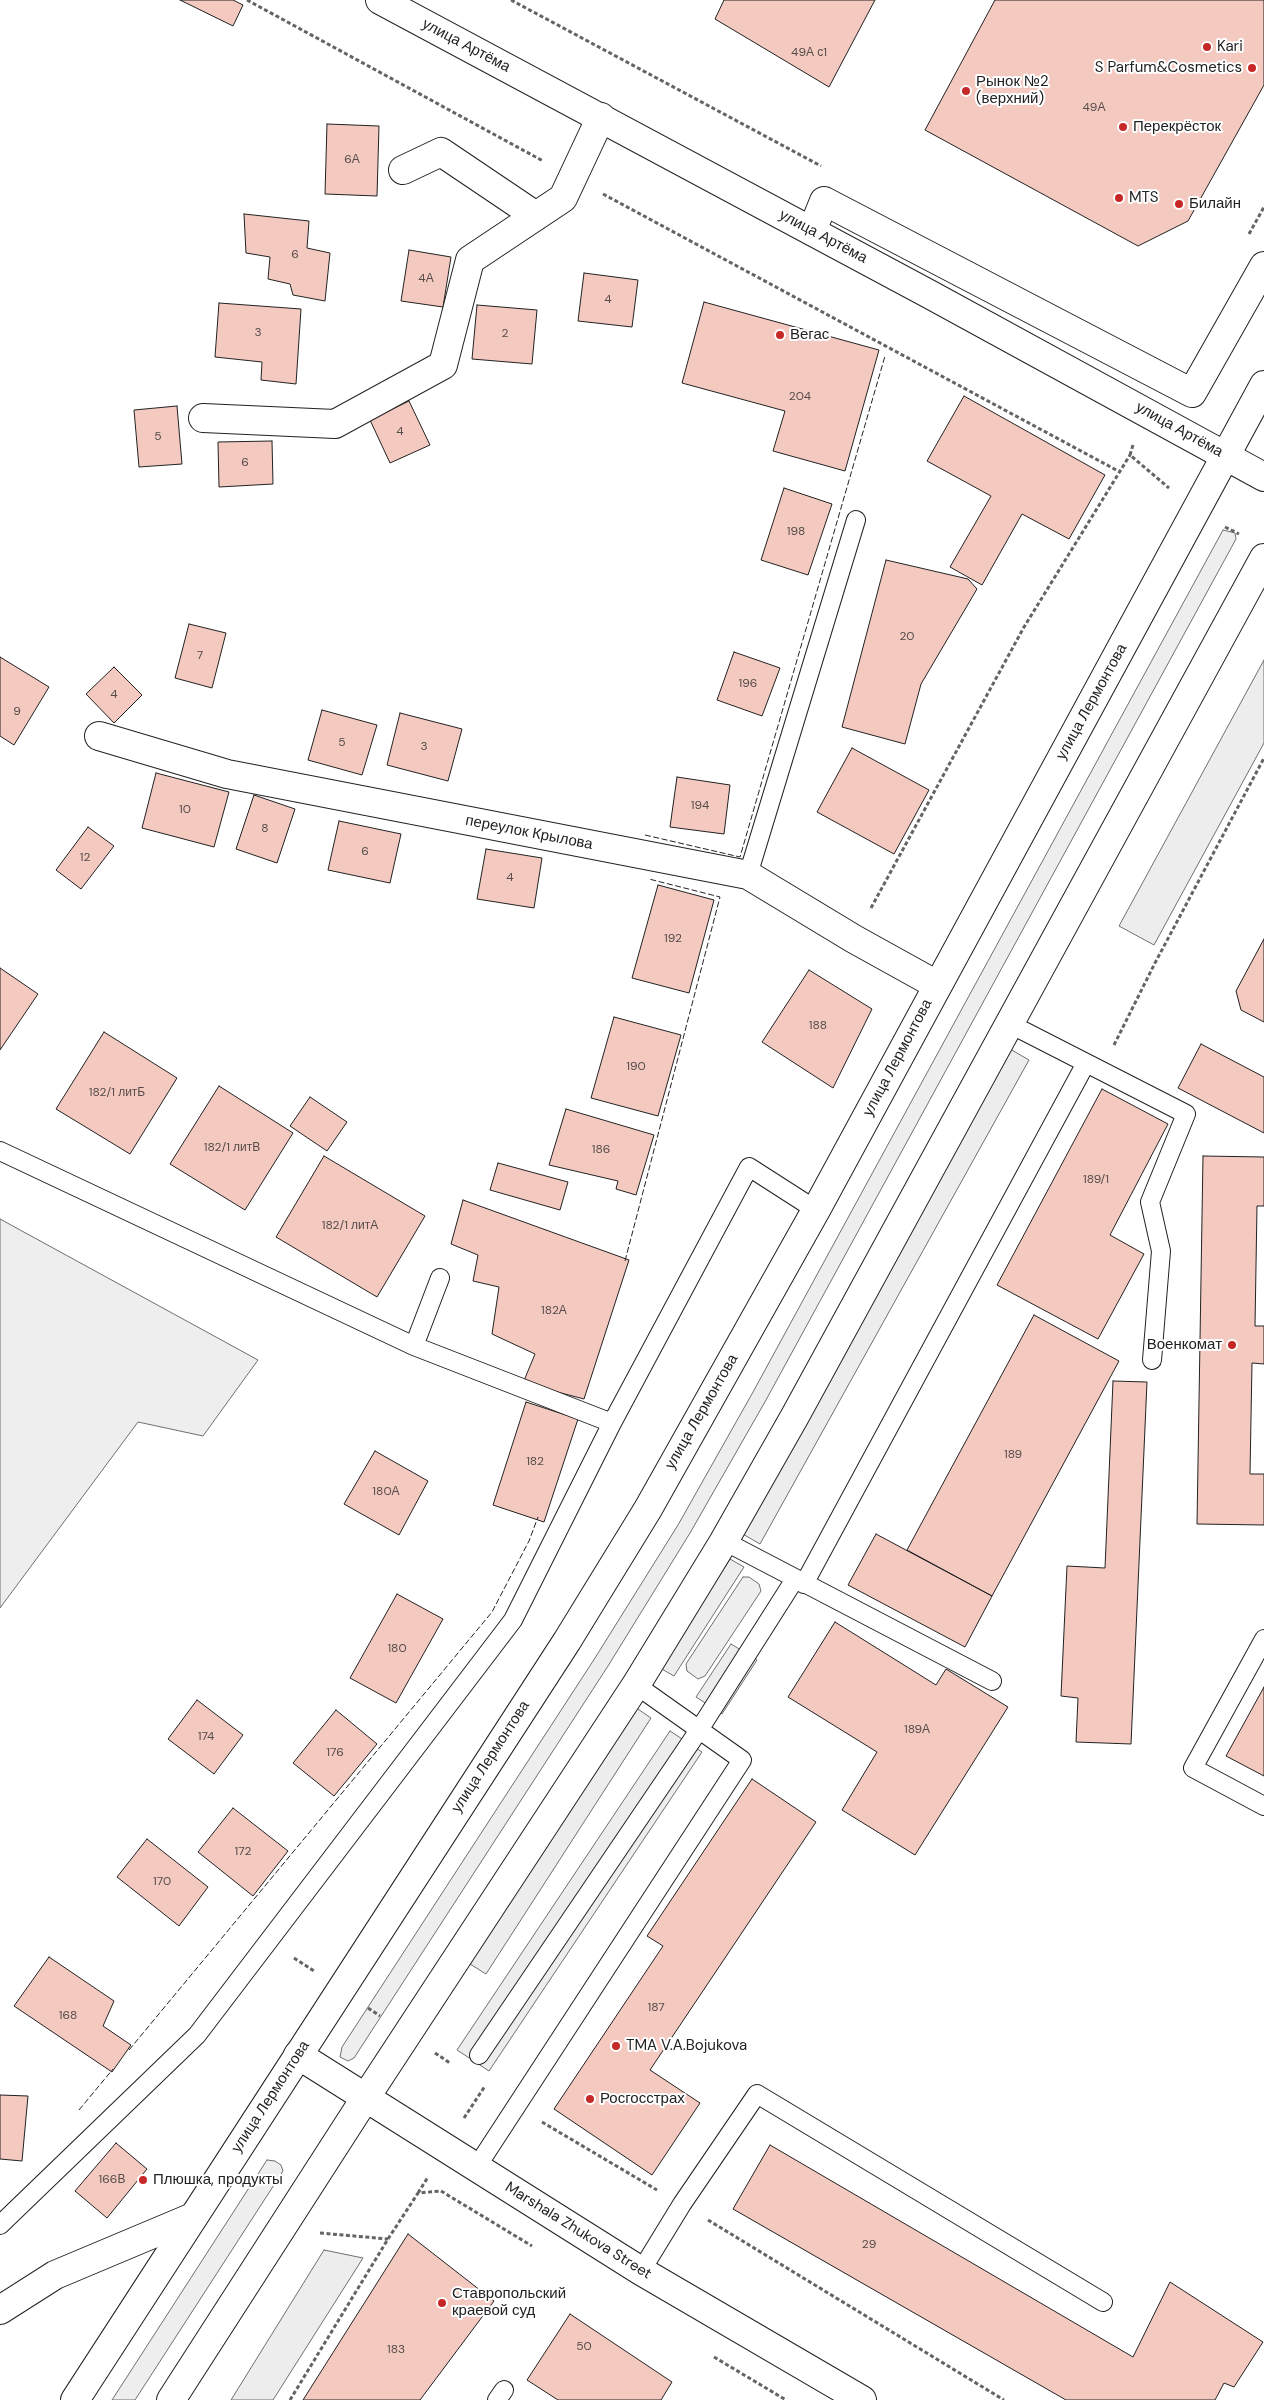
<!DOCTYPE html>
<meta charset="utf-8">
<style>
body{margin:0}
canvas{display:block;background:#fff}
</style>
<canvas width="1264" height="2400"></canvas>
<script>
const c = document.querySelector('canvas').getContext('2d');
c.lineJoin = 'round';
function paint(path, color) { c.fillStyle = color; c.fill(path, 'evenodd'); }
const shape = rows => new Path2D(rows.map(r => 'M' + r).join(''));
function trace(path, color, width, dash) { c.strokeStyle = color; c.lineWidth = width; c.lineCap = dash ? 'butt' : 'round'; c.setLineDash(dash || []); c.stroke(path); }
function label(font, color, halo, rows, align = 'center') {
  c.font = font + ' "DM Sans",sans-serif'; c.lineWidth = 4; c.setLineDash([]); c.textBaseline = 'middle'; c.strokeStyle = halo; c.fillStyle = color; for (const [text, x, y, turn = 0] of rows) {
    c.save(); c.translate(x, y); c.rotate((+turn || 0) * Math.PI / 180); c.textAlign = isNaN(turn) ? turn : align; if (halo) c.strokeText(text, 0, 0); c.fillText(text, 0, 0); c.restore();
  }
}
const green = shape([
 [1223,530,1235,533,1236,539,766,1400,690,1533,608,1666,354,2058,348,2061,340,2057,342,2047,595,1658,678,1525,753,1392,1223,530],
 [0,1219,258,1360,203,1436,138,1422,0,1608,0,1219],
 [743,1577,749,1577,759,1584,761,1591,705,1676,698,1679,687,1671,686,1664,743,1577],
 [267,2160,275,2161,281,2165,283,2171,135,2400,112,2400,267,2160]
]);
const parking = shape([
 [1264,660,1264,743,1154,945,1119,926,1264,660],
 [1010,1049,1029,1060,760,1544,741,1533,1010,1049],
 [730,1559,744,1567,674,1676,660,1668,730,1559],
 [731,1644,757,1660,722,1714,696,1697,731,1644],
 [635,1707,651,1718,486,1974,470,1964,635,1707],
 [670,1731,702,1752,489,2071,457,2050,670,1731],
 [324,2250,363,2258,273,2400,231,2400,324,2250]
]);
const building = shape([
 [180,0,233,0,243,5,233,26,180,0],
 [724,0,875,0,829,87,715,19,724,0],
 [995,0,1264,0,1264,85,1188,221,1138,246,925,130,995,0],
 [327,124,379,126,377,196,325,194,327,124],
 [244,214,309,221,307,248,330,253,325,301,293,295,290,284,268,279,270,257,246,253,244,214],
 [409,250,451,257,443,307,401,301,409,250],
 [584,273,638,280,632,327,578,321,584,273],
 [704,302,879,350,845,471,773,451,785,411,682,383,704,302],
 [219,303,301,309,296,384,261,380,262,362,215,357,219,303],
 [477,305,537,310,532,364,472,359,477,305],
 [964,396,1105,475,1069,539,1022,514,982,585,950,567,991,496,927,461,964,396],
 [409,401,430,445,390,463,370,420,409,401],
 [177,406,182,464,139,467,134,410,177,406],
 [272,441,273,484,219,487,218,442,272,441],
 [784,488,832,504,808,575,761,560,784,488],
 [886,560,968,579,977,589,921,684,905,744,842,727,886,560],
 [189,624,226,633,212,688,175,678,189,624],
 [734,652,780,668,762,716,717,700,734,652],
 [0,657,49,687,14,745,0,736,0,657],
 [114,667,142,695,114,723,86,694,114,667],
 [322,710,377,725,362,775,308,760,322,710],
 [400,713,462,729,448,781,387,765,400,713],
 [852,748,929,790,894,854,817,812,852,748],
 [156,773,229,792,214,847,142,828,156,773],
 [677,777,730,785,724,834,670,827,677,777],
 [254,795,295,809,277,863,236,849,254,795],
 [339,821,401,834,390,883,328,870,339,821],
 [88,827,114,846,81,889,56,870,88,827],
 [486,849,542,858,534,908,477,899,486,849],
 [658,885,714,900,689,993,632,978,658,885],
 [1264,939,1264,1022,1241,1010,1236,991,1264,939],
 [0,968,38,994,0,1050,0,968],
 [809,970,872,1009,833,1088,762,1042,809,970],
 [614,1017,681,1035,658,1116,591,1098,614,1017],
 [104,1032,177,1078,130,1154,56,1109,104,1032],
 [1201,1044,1264,1077,1264,1133,1178,1088,1201,1044],
 [219,1086,293,1133,245,1210,170,1164,219,1086],
 [1102,1089,1168,1124,1110,1235,1144,1254,1098,1339,997,1285,1102,1089],
 [310,1097,347,1122,327,1151,290,1126,310,1097],
 [566,1109,654,1135,636,1195,616,1189,618,1181,549,1165,566,1109],
 [324,1156,425,1216,377,1297,276,1237,324,1156],
 [1203,1156,1264,1157,1264,1206,1257,1206,1255,1326,1264,1326,1264,1364,1252,1363,1250,1474,1264,1474,1264,1525,1197,1524,1203,1156],
 [498,1163,568,1182,560,1210,490,1190,498,1163],
 [463,1200,629,1260,584,1399,523,1383,535,1354,492,1334,499,1287,473,1281,478,1255,451,1244,463,1200],
 [1034,1315,1119,1361,992,1596,907,1550,1034,1315],
 [1113,1381,1147,1382,1131,1744,1076,1742,1078,1698,1061,1696,1067,1566,1105,1568,1113,1381],
 [526,1402,578,1419,544,1522,493,1505,526,1402],
 [375,1451,428,1481,399,1535,344,1504,375,1451],
 [876,1534,992,1596,965,1647,848,1585,876,1534],
 [397,1594,443,1619,396,1703,350,1678,397,1594],
 [835,1622,936,1685,946,1669,1008,1707,915,1855,842,1810,877,1752,788,1697,835,1622],
 [1264,1687,1264,1776,1226,1756,1264,1687],
 [197,1700,243,1735,214,1774,168,1739,197,1700],
 [336,1710,377,1744,334,1796,293,1763,336,1710],
 [752,1779,816,1822,650,2070,700,2103,652,2175,554,2109,663,1946,647,1936,752,1779],
 [233,1808,288,1851,253,1896,198,1852,233,1808],
 [147,1839,208,1887,179,1926,117,1877,147,1839],
 [49,1957,114,2001,103,2026,131,2045,112,2072,14,2006,49,1957],
 [0,2095,28,2096,22,2161,0,2159,0,2095],
 [116,2143,147,2169,107,2218,75,2191,116,2143],
 [770,2145,1133,2357,1170,2282,1263,2342,1234,2387,1224,2383,1215,2400,1066,2400,733,2209,770,2145],
 [408,2234,494,2301,420,2400,303,2400,408,2234],
 [570,2314,672,2382,661,2400,558,2400,527,2380,570,2314]
]);
const path = shape([
 [247,0,543,161],
 [511,0,821,166],
 [603,194,1120,472],
 [1249,234,1264,207],
 [1133,445,1130,455,1169,488],
 [1225,527,1239,534],
 [871,908,1024,627,1130,455],
 [1114,1045,1155,963,1264,758],
 [294,1958,314,1971],
 [368,2008,380,2016],
 [435,2053,450,2063],
 [464,2118,485,2086],
 [542,2122,657,2190],
 [418,2193,428,2177],
 [708,2220,1004,2400],
 [320,2233,388,2239],
 [714,2357,786,2400],
 [290,2400,388,2239,418,2193,441,2191,532,2246]
]);
const service = shape([
 [748,875,856,520],
 [1008,1023,1186,1114,1150,1202,1161,1251,1152,1360],
 [0,1151,414,1346,612,1423],
 [414,1346,440,1278],
 [724,1541,992,1681],
 [804,1584,1086,1063],
 [1264,1639,1193,1768,1264,1806],
 [479,2055,699,1730,795,1579],
 [476,2168,742,1760,636,1685],
 [0,2225,197,2035,513,1620,612,1423,749,1167,816,1210],
 [641,2271,682,2204,757,2094,1103,2302],
 [497,2400,504,2390]
]);
const minor = shape([
 [403,170,441,152,536,216],
 [812,231,824,201,1192,393,1264,266],
 [203,418,335,424,443,365,470,260,563,198,601,117],
 [99,736,227,774,748,875,854,939,937,985],
 [298,2055,641,2271,862,2400],
 [0,2310,55,2275,193,2217]
]);
const secondary = shape([
 [380,0,929,294,1264,477]
]);
const primary = shape([
 [75,2400,567,1641,648,1509,816,1210,1264,385],
 [171,2400,366,2097,636,1685,724,1541,795,1416,1264,558]
]);
const fence = shape([
 [645,835,740,857,885,356],
 [625,1261,720,897,649,879],
 [129,2050,492,1612,529,1541,538,1517],
 [79,2110,113,2069]
]);
const markers = [
 [1207,47,5,"#c62828"],
 [1252,68,5,"#c62828"],
 [966,91,5,"#c62828"],
 [1123,127,5,"#c62828"],
 [1119,198,5,"#c62828"],
 [1179,204,5,"#c62828"],
 [780,335,5,"#c62828"],
 [1232,1345,5,"#c62828"],
 [616,2046,5,"#c62828"],
 [590,2099,5,"#c62828"],
 [143,2180,5,"#c62828"],
 [442,2303,5,"#c62828"]
];
const numberNames = [
 ["49А с1",809,53],
 ["49А",1094,108],
 ["6А",352,160],
 ["6",295,255],
 ["4А",426,279],
 ["4",608,300],
 ["3",258,333],
 ["2",505,334],
 ["204",800,397],
 ["4",400,432],
 ["5",158,437],
 ["6",245,463],
 ["198",796,532],
 ["20",907,637],
 ["7",200,656],
 ["196",748,684],
 ["4",114,695],
 ["9",17,712],
 ["5",342,743],
 ["3",424,747],
 ["194",700,806],
 ["10",185,810],
 ["8",265,829],
 ["6",365,852],
 ["12",85,858],
 ["4",510,878],
 ["192",673,939],
 ["188",818,1026],
 ["190",636,1067],
 ["182/1 литБ",117,1093],
 ["182/1 литВ",232,1148],
 ["186",601,1150],
 ["189/1",1096,1180],
 ["182/1 литА",350,1226],
 ["182А",554,1311],
 ["189",1013,1455],
 ["182",535,1462],
 ["180А",386,1492],
 ["180",397,1649],
 ["189А",917,1730],
 ["174",206,1737],
 ["176",335,1753],
 ["172",243,1852],
 ["170",162,1882],
 ["187",656,2008],
 ["168",68,2016],
 ["166В",112,2180],
 ["29",869,2245],
 ["50",584,2347],
 ["183",396,2350]
];
const streetNames = [
 ["улица Артёма",466,46,28],
 ["улица Артёма",823,237,28],
 ["улица Артёма",1179,430,29],
 ["улица Лермонтова",1092,702,-61],
 ["переулок Крылова",529,833,11],
 ["улица Лермонтова",898,1058,-62],
 ["улица Лермонтова",702,1412,-60],
 ["улица Лермонтова",491,1757,-57],
 ["улица Лермонтова",271,2097,-57],
 ["Marshala Zhukova Street",578,2231,32]
];
const poiNames = [
 ["Kari",1217,47],
 ["S Parfum&Cosmetics",1242,68,"right"],
 ["Рынок №2",976,82],
 ["(верхний)",976,99],
 ["Перекрёсток",1133,127],
 ["MTS",1129,198],
 ["Билайн",1189,204],
 ["Вегас",790,335],
 ["Военкомат",1222,1345,"right"],
 ["TMA V.A.Bojukova",626,2046],
 ["Росгосстрах",600,2099],
 ["Плюшка, продукты",153,2180],
 ["Ставропольский",452,2294],
 ["краевой суд",452,2311]
];
paint(green, '#eee');
trace(green, '#6f6f6f', 1);
paint(parking, '#ededed');
trace(parking, '#6f6f6f', 1);
paint(building, '#f3c9c0');
trace(building, '#222', 1);
trace(service, '#222', 20);
trace(minor, '#222', 30);
trace(secondary, '#222', 30);
trace(primary, '#222', 30);
trace(path, '#646464', 3, [4, 2.5]);
trace(service, '#fff', 18);
trace(minor, '#fff', 28);
trace(secondary, '#fff', 28);
trace(primary, '#fff', 28);
trace(fence, '#222', 1, [6, 2.5]);
for (const [x, y, r, color] of markers) { const dot = new Path2D(); dot.arc(x, y, r, 0, 2 * Math.PI); c.fillStyle = color; c.fill(dot); trace(dot, '#fff', 2); }
label('12px', '#564c4a', null, numberNames);
label('15px', '#222', '#fff', streetNames);
label('15px', '#222', '#fff', poiNames, 'left');
</script>
